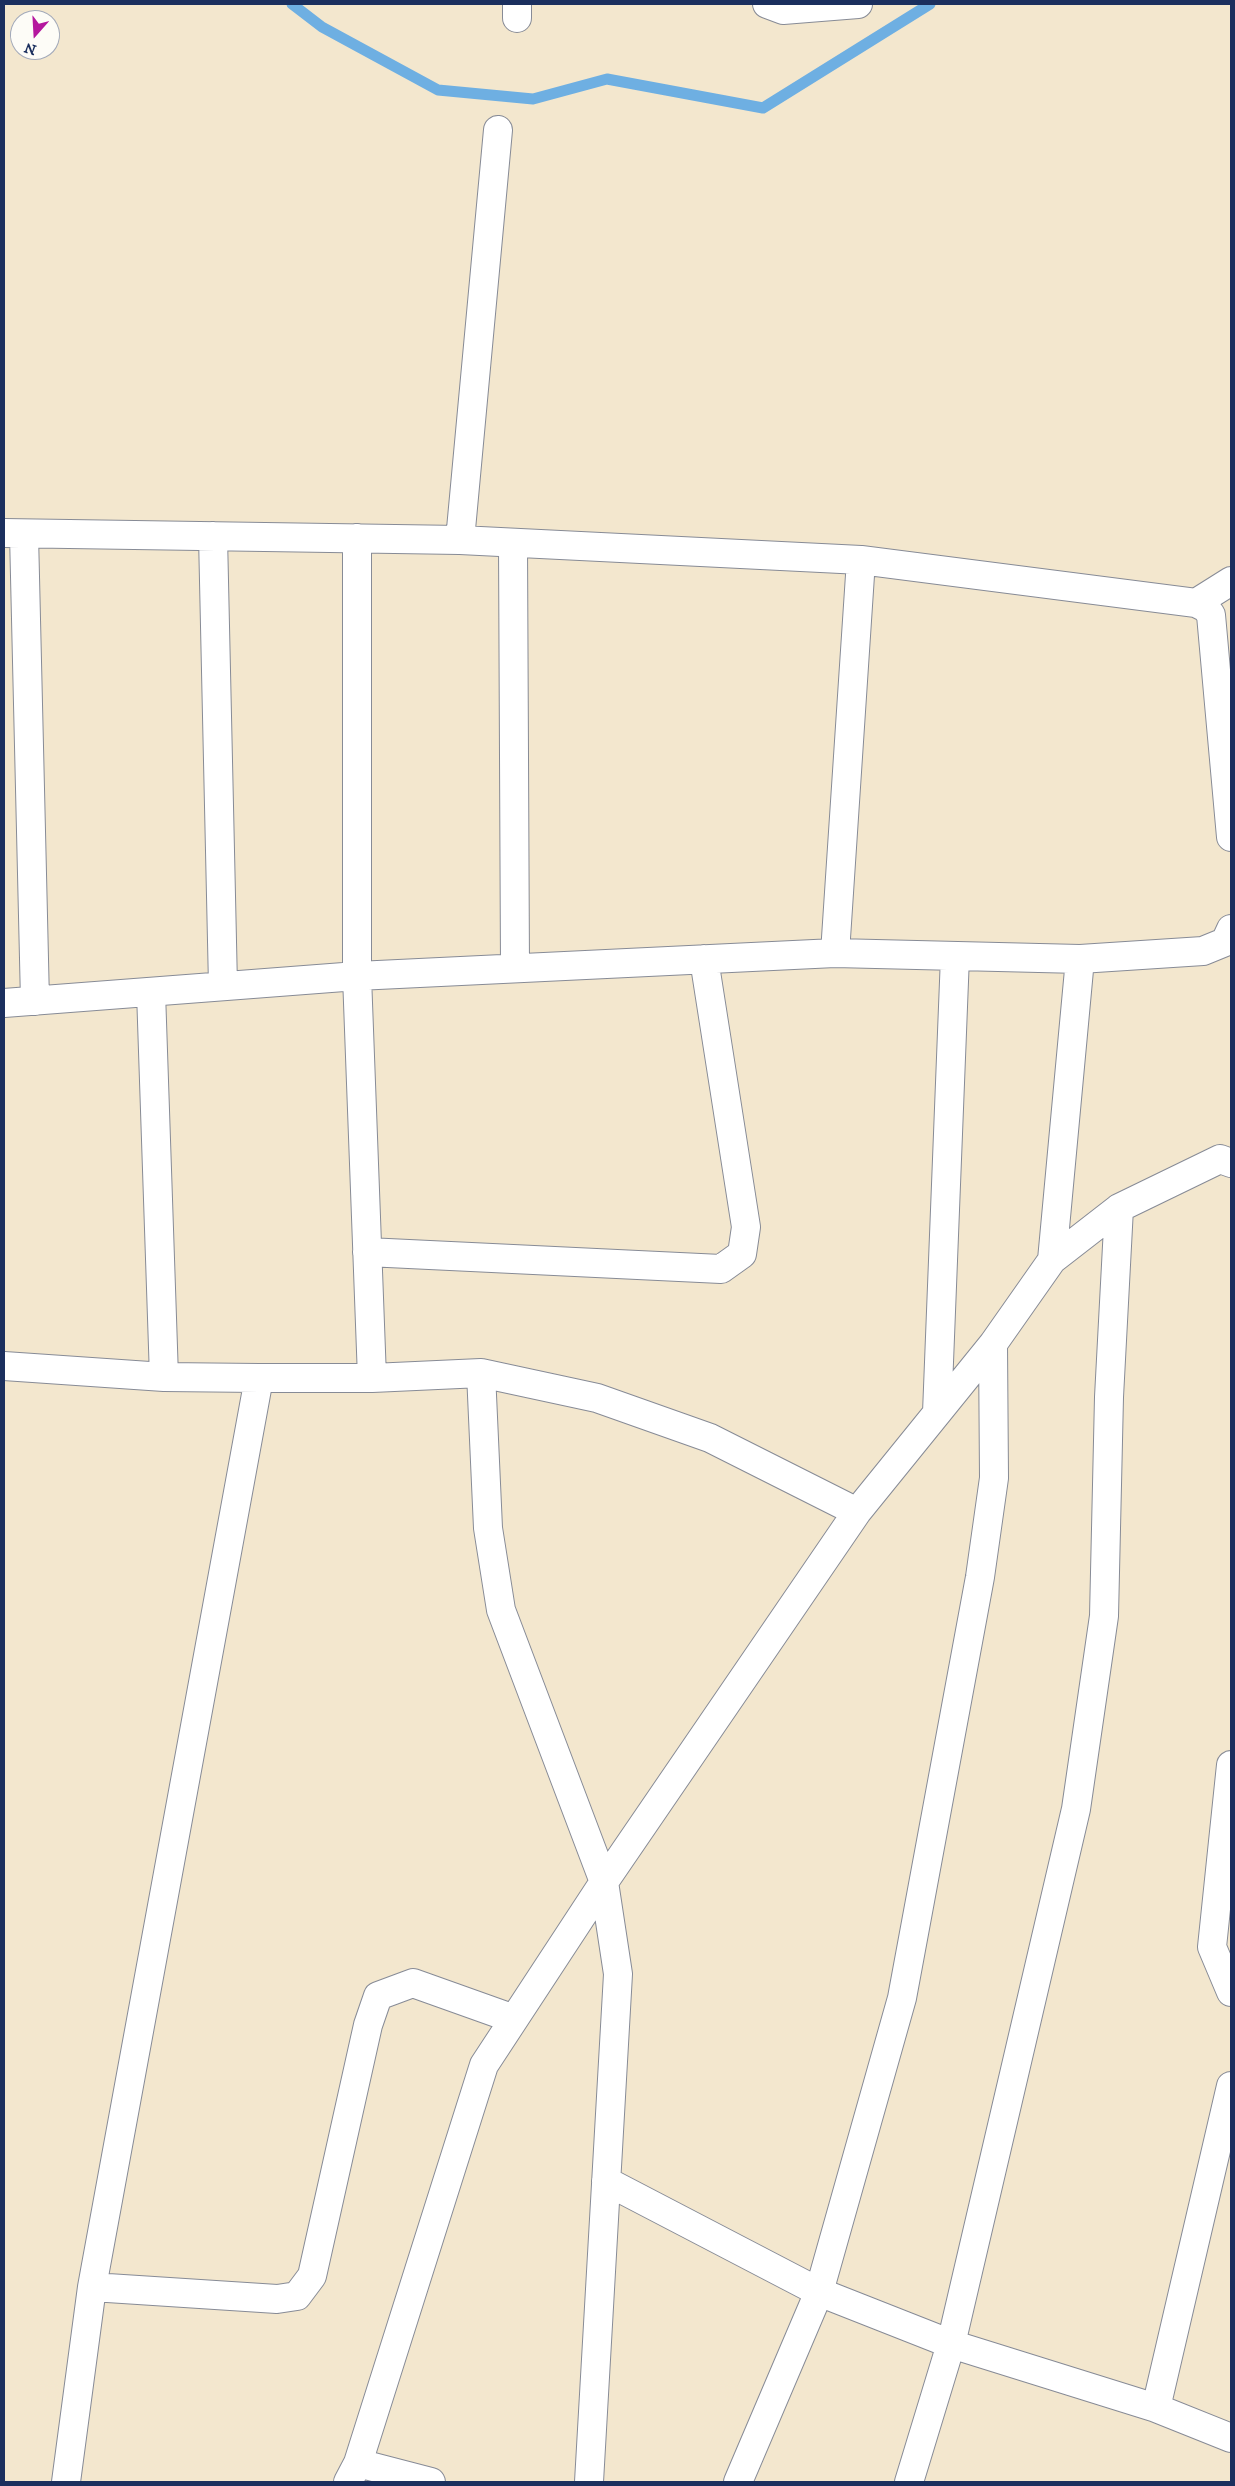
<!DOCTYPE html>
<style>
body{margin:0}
#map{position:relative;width:1235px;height:2486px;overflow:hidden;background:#f3e7ce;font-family:"IM FELL DW Pica",serif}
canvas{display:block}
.frame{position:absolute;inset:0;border:5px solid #1b2f5e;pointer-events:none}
.north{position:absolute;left:10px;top:10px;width:50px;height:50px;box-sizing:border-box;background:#fdfcf7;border:1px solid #a3aaba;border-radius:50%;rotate:199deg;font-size:14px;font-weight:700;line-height:20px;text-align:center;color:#1b2f5e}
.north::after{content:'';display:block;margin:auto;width:18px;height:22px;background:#b5179e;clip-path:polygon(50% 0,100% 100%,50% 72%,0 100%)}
</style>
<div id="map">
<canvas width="1235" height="2486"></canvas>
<div class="frame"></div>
<div class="north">N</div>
</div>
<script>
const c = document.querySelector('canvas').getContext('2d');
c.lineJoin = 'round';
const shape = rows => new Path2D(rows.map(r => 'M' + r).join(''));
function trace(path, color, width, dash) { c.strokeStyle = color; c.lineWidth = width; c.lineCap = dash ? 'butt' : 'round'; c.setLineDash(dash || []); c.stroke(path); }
const stream = shape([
 [292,4,322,27,438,90,533,99,607,79,763,108,930,4]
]);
const street = shape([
 [767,4,783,10,858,4],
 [517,18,517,4],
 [4,533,460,540,861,560,1196,603,1206,608,1211,615,1231,837],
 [24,534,35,1001],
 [213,536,223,986],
 [357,538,357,976,372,1378],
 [460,540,498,130],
 [513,544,515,968],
 [1196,603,1231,581],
 [835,953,861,560],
 [151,992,164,1377],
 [4,1003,357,976,835,953,1080,959,1203,951,1225,942,1231,929],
 [367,1252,721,1269,742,1254,746,1227,704,959],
 [1052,1260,1080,959],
 [4,1366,164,1377,259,1378,372,1378,481,1373,597,1398,710,1438,857,1512],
 [481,1373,488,1528,501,1610,604,1882,618,1974,589,2482],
 [937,1413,955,956],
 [1231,1765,1212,1947,1231,1992],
 [606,2181,819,2292,951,2344,1156,2408,1231,2438],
 [92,2287,277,2299,297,2296,312,2276,368,2025,378,1996,413,1983,514,2019],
 [1156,2408,1231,2086],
 [358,2463,431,2482],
 [66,2482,92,2287,259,1378],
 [348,2482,358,2463,484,2065,604,1882,857,1512,993,1344,1052,1260,1119,1208,1220,1159,1231,1163],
 [738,2482,819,2292,902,1998,980,1577,994,1478,993,1344],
 [909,2482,951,2344,1076,1809,1104,1616,1109,1397,1119,1208]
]);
trace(stream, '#6eafe2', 11);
trace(street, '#878b96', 30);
trace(street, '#fff', 28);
</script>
